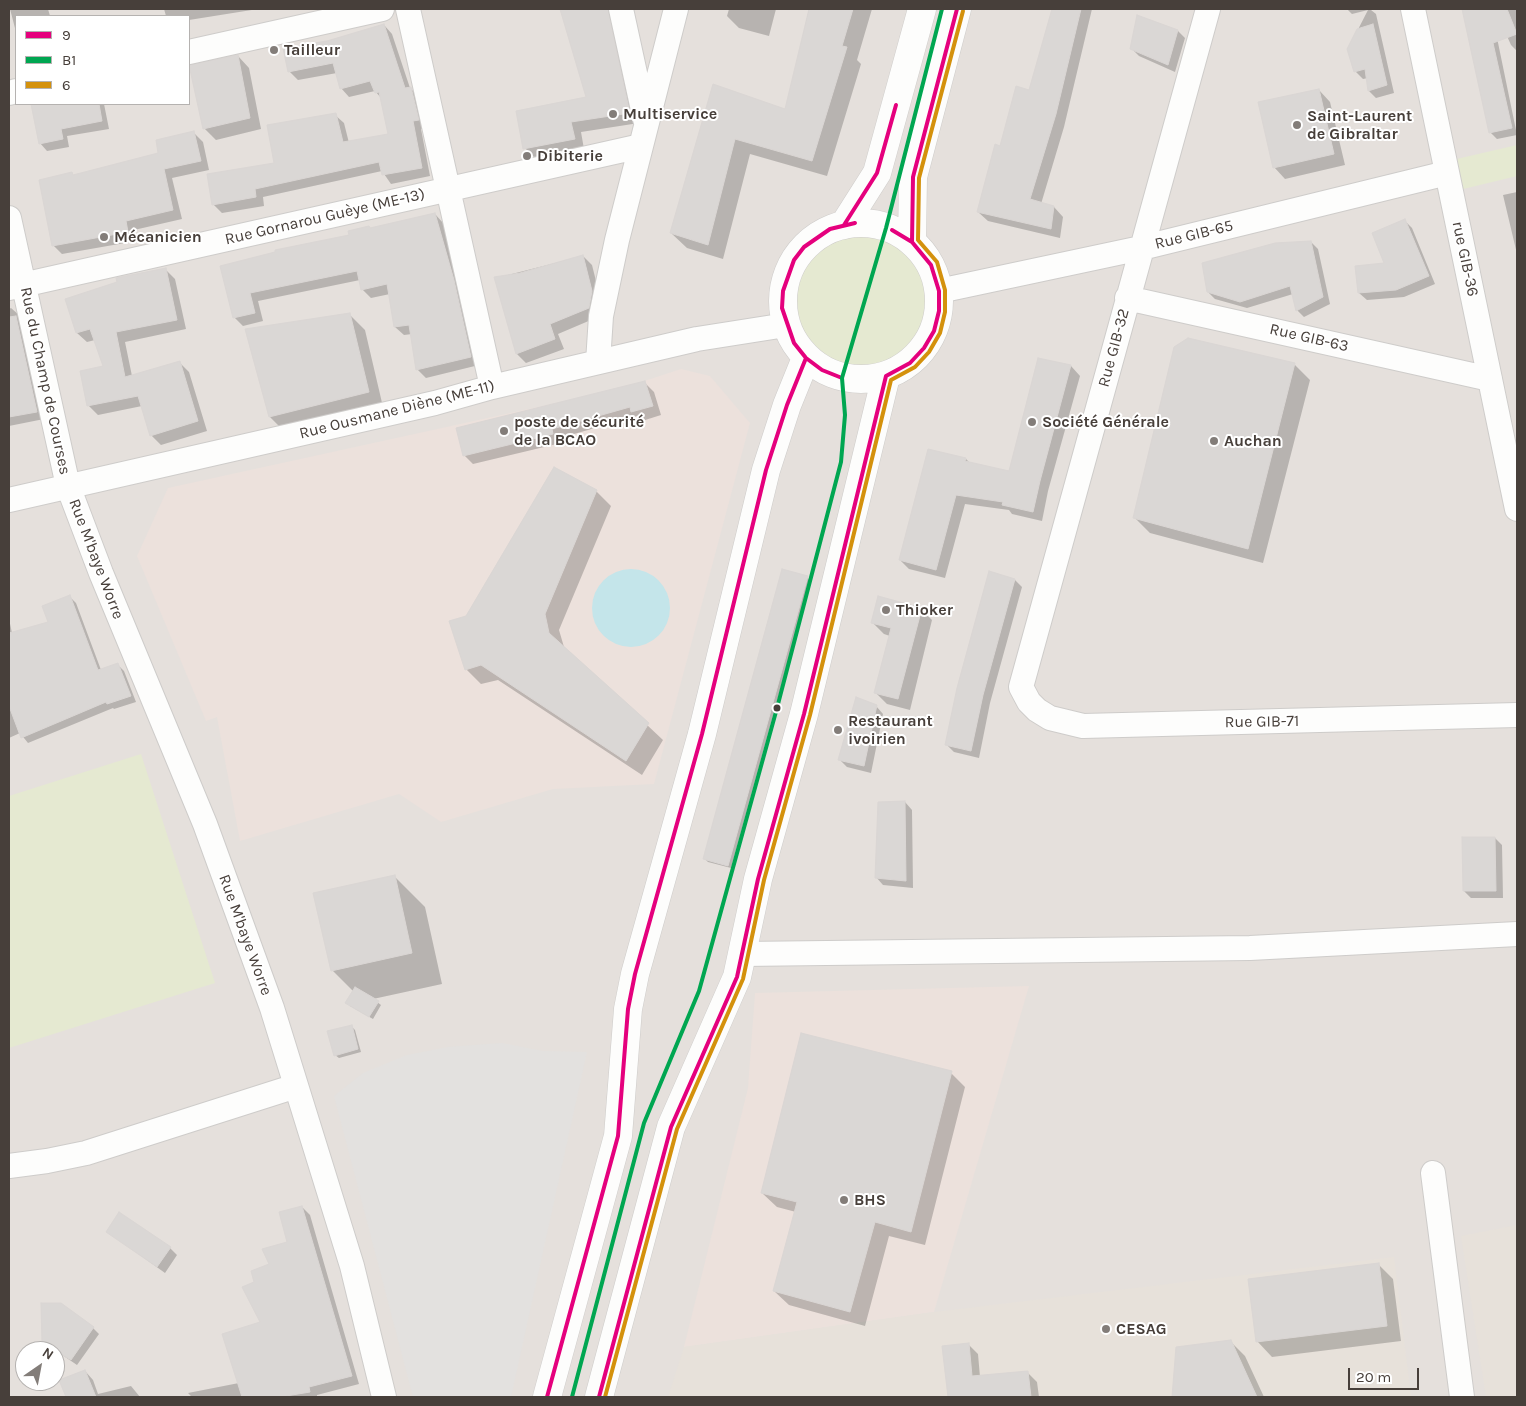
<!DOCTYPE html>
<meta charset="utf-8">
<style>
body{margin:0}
#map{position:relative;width:1526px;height:1406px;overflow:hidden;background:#f2f0ee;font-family:Karla,sans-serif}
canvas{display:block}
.frame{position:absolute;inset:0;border:10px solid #473f3a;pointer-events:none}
.legend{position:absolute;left:15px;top:15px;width:175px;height:90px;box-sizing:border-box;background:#fff;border:1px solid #b5b2b0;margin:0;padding:6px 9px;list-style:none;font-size:15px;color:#473f3a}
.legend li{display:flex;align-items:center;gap:10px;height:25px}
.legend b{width:25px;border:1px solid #b5b2b0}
.north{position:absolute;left:15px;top:1341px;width:50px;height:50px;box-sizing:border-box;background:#fff;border:1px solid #b5b2b0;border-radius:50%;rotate:33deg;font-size:14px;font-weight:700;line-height:20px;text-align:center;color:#473f3a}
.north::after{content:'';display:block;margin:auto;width:18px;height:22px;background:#837d79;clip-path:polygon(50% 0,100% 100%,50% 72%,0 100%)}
.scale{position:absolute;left:1348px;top:1368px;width:71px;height:22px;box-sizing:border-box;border:2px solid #473f3a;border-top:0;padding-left:6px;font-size:15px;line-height:18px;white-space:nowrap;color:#473f3a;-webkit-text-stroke:4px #fff;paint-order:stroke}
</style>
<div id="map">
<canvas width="1526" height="1406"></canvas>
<div class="frame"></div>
<ul class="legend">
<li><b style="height:6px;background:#e5007d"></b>9</li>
<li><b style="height:6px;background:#00a651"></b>B1</li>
<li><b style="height:6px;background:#d4910c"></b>6</li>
</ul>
<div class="north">N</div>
<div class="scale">20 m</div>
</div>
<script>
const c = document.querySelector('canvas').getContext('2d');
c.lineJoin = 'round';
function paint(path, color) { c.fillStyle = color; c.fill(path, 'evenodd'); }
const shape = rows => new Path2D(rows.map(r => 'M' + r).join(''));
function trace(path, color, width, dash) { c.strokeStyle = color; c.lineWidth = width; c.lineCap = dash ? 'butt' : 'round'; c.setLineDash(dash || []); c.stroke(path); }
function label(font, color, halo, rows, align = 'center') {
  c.font = font + ' Karla,sans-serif'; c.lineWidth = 4; c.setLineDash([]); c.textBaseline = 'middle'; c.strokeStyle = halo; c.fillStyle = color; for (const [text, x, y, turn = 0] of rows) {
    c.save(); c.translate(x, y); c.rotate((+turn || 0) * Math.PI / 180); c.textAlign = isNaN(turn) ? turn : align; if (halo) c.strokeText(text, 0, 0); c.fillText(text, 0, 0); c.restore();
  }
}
const residential = shape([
 [9,9,1517,9,1517,1397,9,1397],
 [16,16,189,16,189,104,16,104],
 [25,1351,55,1351,55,1381,25,1381]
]);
const commercial = shape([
 [681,369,710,376,750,423,654,784,553,789,441,822,399,794,240,841,217,717,206,721,137,556,168,488,620,389],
 [1029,986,934,1312,684,1347,748,1088,755,993]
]);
const education = shape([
 [1517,1225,1517,1397,1486,1397,1461,1236],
 [1394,1257,1411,1397,668,1397,684,1347,934,1312]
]);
const green = shape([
 [1517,145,1517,176,1455,191,1448,161],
 '791 299a70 70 0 1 1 140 0a70 70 0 1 1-140 0Z',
 [141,754,215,983,9,1048,9,796]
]);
const parking = shape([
 [502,1043,543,1051,587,1052,511,1397,413,1397,334,1096,363,1073,407,1055,448,1047]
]);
const water = shape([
 '592 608a39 39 0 1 1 78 0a39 39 0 1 1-78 0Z'
]);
const shadow = shape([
 [10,9,48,9,50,16,16,16,16,32],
 [164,9,258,9,189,20,189,16,166,16],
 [561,9,616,9,639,123,581,132,584,149,535,158,525,148,587,98],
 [729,9,776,9,769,36,739,28,727,16],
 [809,9,872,9,857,60,861,64,827,176,750,154,723,259,687,248,671,233,714,86,786,111],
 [1054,9,1092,9,1064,127,1041,204,1054,207,1063,217,1060,238,988,221,978,212,1001,147,1030,91],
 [1347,9,1375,9,1371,10,1376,14,1394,93,1376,98,1369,91,1368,78,1363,79,1355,71,1348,49,1368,10,1352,14],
 [1463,9,1517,9,1517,51,1511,45,1502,25,1495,28,1517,135,1497,139,1490,132],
 [384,25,392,34,410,88,419,97,426,128,421,129,430,176,391,184,382,171,263,197,264,206,222,213,213,204,276,164,335,115,344,123,349,143,390,135,382,99,375,91,349,97,341,88,337,73,298,80,289,71,327,42],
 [1178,31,1185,38,1175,72,1139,56,1131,48],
 [238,56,249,68,261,129,216,140,204,128],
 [1319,90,1330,102,1345,165,1285,179,1274,167],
 [33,104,104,104,109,129,67,136,69,147,47,151,40,143],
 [194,133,203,142,209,170,172,178,182,219,134,230,136,241,62,254,53,245,160,154],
 [1517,192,1517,254,1503,195],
 [435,214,443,223,479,365,426,378,417,369,412,334,404,335,395,327,390,294,371,298,362,289,360,280,258,301,263,321,243,326,234,317,221,267],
 [1404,220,1412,228,1435,284,1404,297,1367,300,1359,293,1386,264],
 [1311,242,1318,249,1330,304,1304,317,1297,310,1293,294,1247,308,1215,299,1208,292],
 [583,256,592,265,601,301,598,317,558,334,564,349,526,363,517,354,496,278],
 [165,269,175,279,186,329,125,342,132,376,179,362,189,372,207,431,161,445,151,435,142,406,98,415,88,405,104,367,95,340,87,342,77,333],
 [11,308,19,315,44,419,9,426,9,309],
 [350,315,365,330,383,407,285,432,270,417],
 [1188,339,1295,365,1310,380,1263,563,1150,533,1135,518],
 [1071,366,1080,376,1048,491,1042,521,1012,514,1009,510,965,504,945,578,909,569,900,560,966,459,970,463,1010,473],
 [645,383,654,392,661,415,642,421,637,416,560,438,561,443,473,464,464,455],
 [596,491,611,506,559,630,564,647,663,740,642,775,498,680,481,684,466,669,467,617],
 [807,577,810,581,731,868,708,862,705,859],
 [1015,580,1022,587,990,703,979,758,954,752,947,745],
 [70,597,76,603,101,670,118,665,124,671,136,702,114,709,113,708,28,743,20,733,9,738,9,619,12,633,50,622],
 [921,609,932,620,910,710,887,704,876,693,890,636,884,634,873,623],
 [876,706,883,714,871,773,847,767,840,760],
 [905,802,912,810,913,888,883,885,876,877],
 [1495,838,1502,845,1503,898,1471,898,1464,891],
 [394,876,425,907,442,984,373,999,381,1005,373,1019,350,1006,353,991,332,970],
 [351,1026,355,1030,361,1052,339,1058,335,1055],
 [951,1073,965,1087,925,1245,889,1236,865,1326,789,1305,774,1291,796,1212,777,1207,762,1193],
 [302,1207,310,1215,359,1384,317,1395,317,1397,185,1397,191,1396,188,1393,239,1383,261,1323,256,1282,288,1243],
 [108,1232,170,1248,177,1255,165,1273],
 [1378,1264,1393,1279,1401,1341,1272,1357,1257,1341],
 [93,1328,99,1334,77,1365,43,1342],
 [1230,1341,1245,1356,1264,1397,1174,1397,1178,1349],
 [968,1344,978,1354,980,1377,1027,1372,1037,1382,1039,1397,950,1397,944,1347],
 [85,1371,93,1380,98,1394,131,1386,140,1397,67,1397,61,1381]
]);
const building = shape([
 [560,9,608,9,630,113,571,122,575,139,523,149,516,111,586,97,560,9],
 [809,9,853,9,842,46,847,47,812,161,735,139,708,245,670,233,713,84,785,109,809,9],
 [1052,9,1081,9,1056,114,1030,199,1054,206,1051,229,977,212,995,144,1000,146,1016,86,1029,90,1052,9],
 [1462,9,1507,9,1517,34,1493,43,1512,128,1489,133,1462,9],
 [1137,15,1178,30,1168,65,1130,49,1137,15],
 [384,24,405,88,411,87,419,120,413,121,422,168,382,175,379,162,255,189,256,197,212,205,207,174,274,163,267,125,336,113,343,142,388,134,379,92,375,93,370,81,340,89,333,63,288,72,283,48,327,41,384,24],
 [1373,24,1387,85,1368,91,1365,69,1354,72,1347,49,1357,29,1373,24],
 [238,55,250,118,203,129,189,65,238,55],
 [1319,89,1334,154,1273,168,1258,102,1319,89],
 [31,104,99,104,102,121,61,129,63,139,39,144,31,104],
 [194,131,201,161,164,169,173,210,126,221,128,232,52,246,39,180,72,172,73,175,158,153,156,140,194,131],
 [435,213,454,280,471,357,416,370,409,325,394,327,387,284,361,290,357,271,250,293,255,313,233,318,220,266,275,252,275,250,349,235,348,231,369,226,370,228,435,213],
 [1405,219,1429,276,1396,290,1358,293,1355,266,1384,263,1372,233,1405,219],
 [1311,241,1323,297,1296,311,1290,286,1240,302,1207,292,1202,263,1275,243,1311,241],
 [583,255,592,291,589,308,550,324,555,339,516,354,494,277,520,273,583,255],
 [166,268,177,320,116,332,125,377,180,361,198,421,150,436,138,396,87,406,80,371,103,366,90,329,76,333,65,299,117,282,116,278,166,268],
 [350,313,369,392,269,417,245,329,350,313],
 [16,316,37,412,9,417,9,317,16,316],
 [1188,338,1295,363,1248,549,1133,518,1174,347,1188,338],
 [1038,358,1071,365,1040,481,1033,512,1002,505,1003,502,956,495,936,570,899,560,928,449,966,458,965,461,1009,471,1038,358],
 [645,381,653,406,631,412,630,407,552,429,553,434,463,456,456,428,645,381],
 [554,467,597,490,545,614,549,633,649,723,626,761,481,665,465,670,449,621,466,616,554,467],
 [782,569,808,576,728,866,703,859,782,569],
 [989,571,1015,579,983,695,971,751,945,745,957,688,989,571],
 [70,595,98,670,118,663,131,696,107,704,106,702,21,738,9,706,9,633,48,622,42,606,70,595],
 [878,596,922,608,898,699,874,693,891,628,871,623,878,596],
 [856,697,877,705,864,766,838,760,856,697],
 [905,801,906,881,875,878,878,802,905,801],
 [1462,837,1495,837,1496,891,1463,891,1462,837],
 [395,875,412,953,331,971,313,893,395,875],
 [355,987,379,1001,369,1017,345,1003,355,987],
 [352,1025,358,1049,334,1056,327,1031,352,1025],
 [801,1033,952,1071,911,1232,875,1222,850,1312,773,1291,797,1202,761,1193,801,1033],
 [302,1206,352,1376,309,1387,310,1392,280,1397,242,1397,222,1334,260,1322,242,1287,254,1282,251,1271,269,1264,262,1249,287,1242,279,1212,302,1206],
 [119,1212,171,1247,157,1267,106,1232,119,1212],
 [1379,1263,1387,1326,1256,1342,1248,1279,1379,1263],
 [41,1303,61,1303,94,1327,71,1360,42,1343,41,1303],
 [1231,1340,1257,1397,1172,1397,1176,1347,1231,1340],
 [969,1343,972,1376,1028,1371,1031,1397,948,1397,942,1346,969,1343],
 [85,1370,96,1397,66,1397,59,1380,85,1370]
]);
const minor = shape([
 [408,9,492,387],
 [621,9,645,119],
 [1208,9,1021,687,1029,702,1037,710,1050,718,1083,726,1517,715],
 [1413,9,1517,509],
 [189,52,382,9],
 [9,93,16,91],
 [9,218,68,486,101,573,205,824,272,1008,352,1266,384,1397],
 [9,288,641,146],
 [939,291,1141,248,1447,173],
 [1127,298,1490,379],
 [598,362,601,316,617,240,676,9],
 [9,500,435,403,492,387,697,339,786,325],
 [742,954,1250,948,1517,934],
 [9,1166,47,1161,86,1153,296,1086],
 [1433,1173,1462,1397]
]);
const tertiary = shape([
 '783 301a78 78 0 1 1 156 0a78 78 0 1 1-156 0Z',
 [844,225,877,173,922,9],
 [912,242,913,177,957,9],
 [547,1397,618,1136,628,1009,635,974,702,734,766,470,787,405,806,358],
 [599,1397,671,1127,737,977,758,879,804,714,886,376]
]);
const bus1 = shape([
 [844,225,877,173,896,105],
 [912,242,913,177,957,9],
 [842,378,822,370,806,358,794,343,782,308,783,291,794,260,804,247,830,229,855,223],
 [547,1397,618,1136,628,1009,635,974,702,734,766,470,787,405,806,358],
 [599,1397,671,1127,737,977,758,879,804,714,886,376,910,363,924,348,934,331,939,311,939,291,931,265,912,242,892,230]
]);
const bus2 = shape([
 [572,1397,644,1123,699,991,777,708,841,462,845,415,842,378,886,228,942,9]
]);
const bus3 = shape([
 [605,1397,677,1129,743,979,764,880,810,715,891,380,915,367,929,352,940,333,945,312,945,290,937,262,918,240,919,178,963,11]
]);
const markers = [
 [274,50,5,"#837d79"],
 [613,114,5,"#837d79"],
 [1297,125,5,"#837d79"],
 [527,156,5,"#837d79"],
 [104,237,5,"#837d79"],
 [1032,422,5,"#837d79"],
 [504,431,5,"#837d79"],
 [1214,441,5,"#837d79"],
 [886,610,5,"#837d79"],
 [777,708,4.5,"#473f3a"],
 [838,730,5,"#837d79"],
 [844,1200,5,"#837d79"],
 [1106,1329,5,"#837d79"]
];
const poiNames = [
 ["Tailleur",284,50],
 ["Multiservice",623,114],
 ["Saint-Laurent",1307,116],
 ["de Gibraltar",1307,134],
 ["Dibiterie",537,156],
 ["Mécanicien",114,237],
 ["poste de sécurité",514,422],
 ["de la BCAO",514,440],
 ["Société Générale",1042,422],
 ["Auchan",1224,441],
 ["Thioker",896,610],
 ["Restaurant",848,721],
 ["ivoirien",848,739],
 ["BHS",854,1200],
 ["CESAG",1116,1329]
];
const streetNames = [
 ["Rue Gornarou Guèye (ME-13)",325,217,-13],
 ["Rue GIB-65",1194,235,-14],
 ["rue GIB-36",1465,259,78],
 ["Rue GIB-63",1309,338,13],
 ["Rue GIB-32",1114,348,-75],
 ["Rue du Champ de Courses",45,381,78],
 ["Rue Ousmane Diène (ME-11)",397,410,-14],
 ["Rue M'baye Worre",96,559,69],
 ["Rue GIB-71",1262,722,-1],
 ["Rue M'baye Worre",245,935,70]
];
paint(residential, '#e5e0dc');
paint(commercial, '#ece1dc');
paint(education, '#e7e1da');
paint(green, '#e5e9d1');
paint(parking, '#e3e1df');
paint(water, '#c4e5ea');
paint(shadow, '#0003');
paint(building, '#dad7d5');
trace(building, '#dad6d4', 1);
trace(minor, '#ceccca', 26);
trace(tertiary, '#ceccca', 29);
trace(minor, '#fdfdfc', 24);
trace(tertiary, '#fdfdfc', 28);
trace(bus1, '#e5007d', 4);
trace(bus2, '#00a651', 4);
trace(bus3, '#d4910c', 4);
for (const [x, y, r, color] of markers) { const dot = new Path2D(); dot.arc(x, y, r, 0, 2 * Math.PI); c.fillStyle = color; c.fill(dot); trace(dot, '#fff', 2); }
label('bold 16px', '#473f3a', '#fff', poiNames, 'left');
label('16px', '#473f3a', '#fff', streetNames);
</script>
